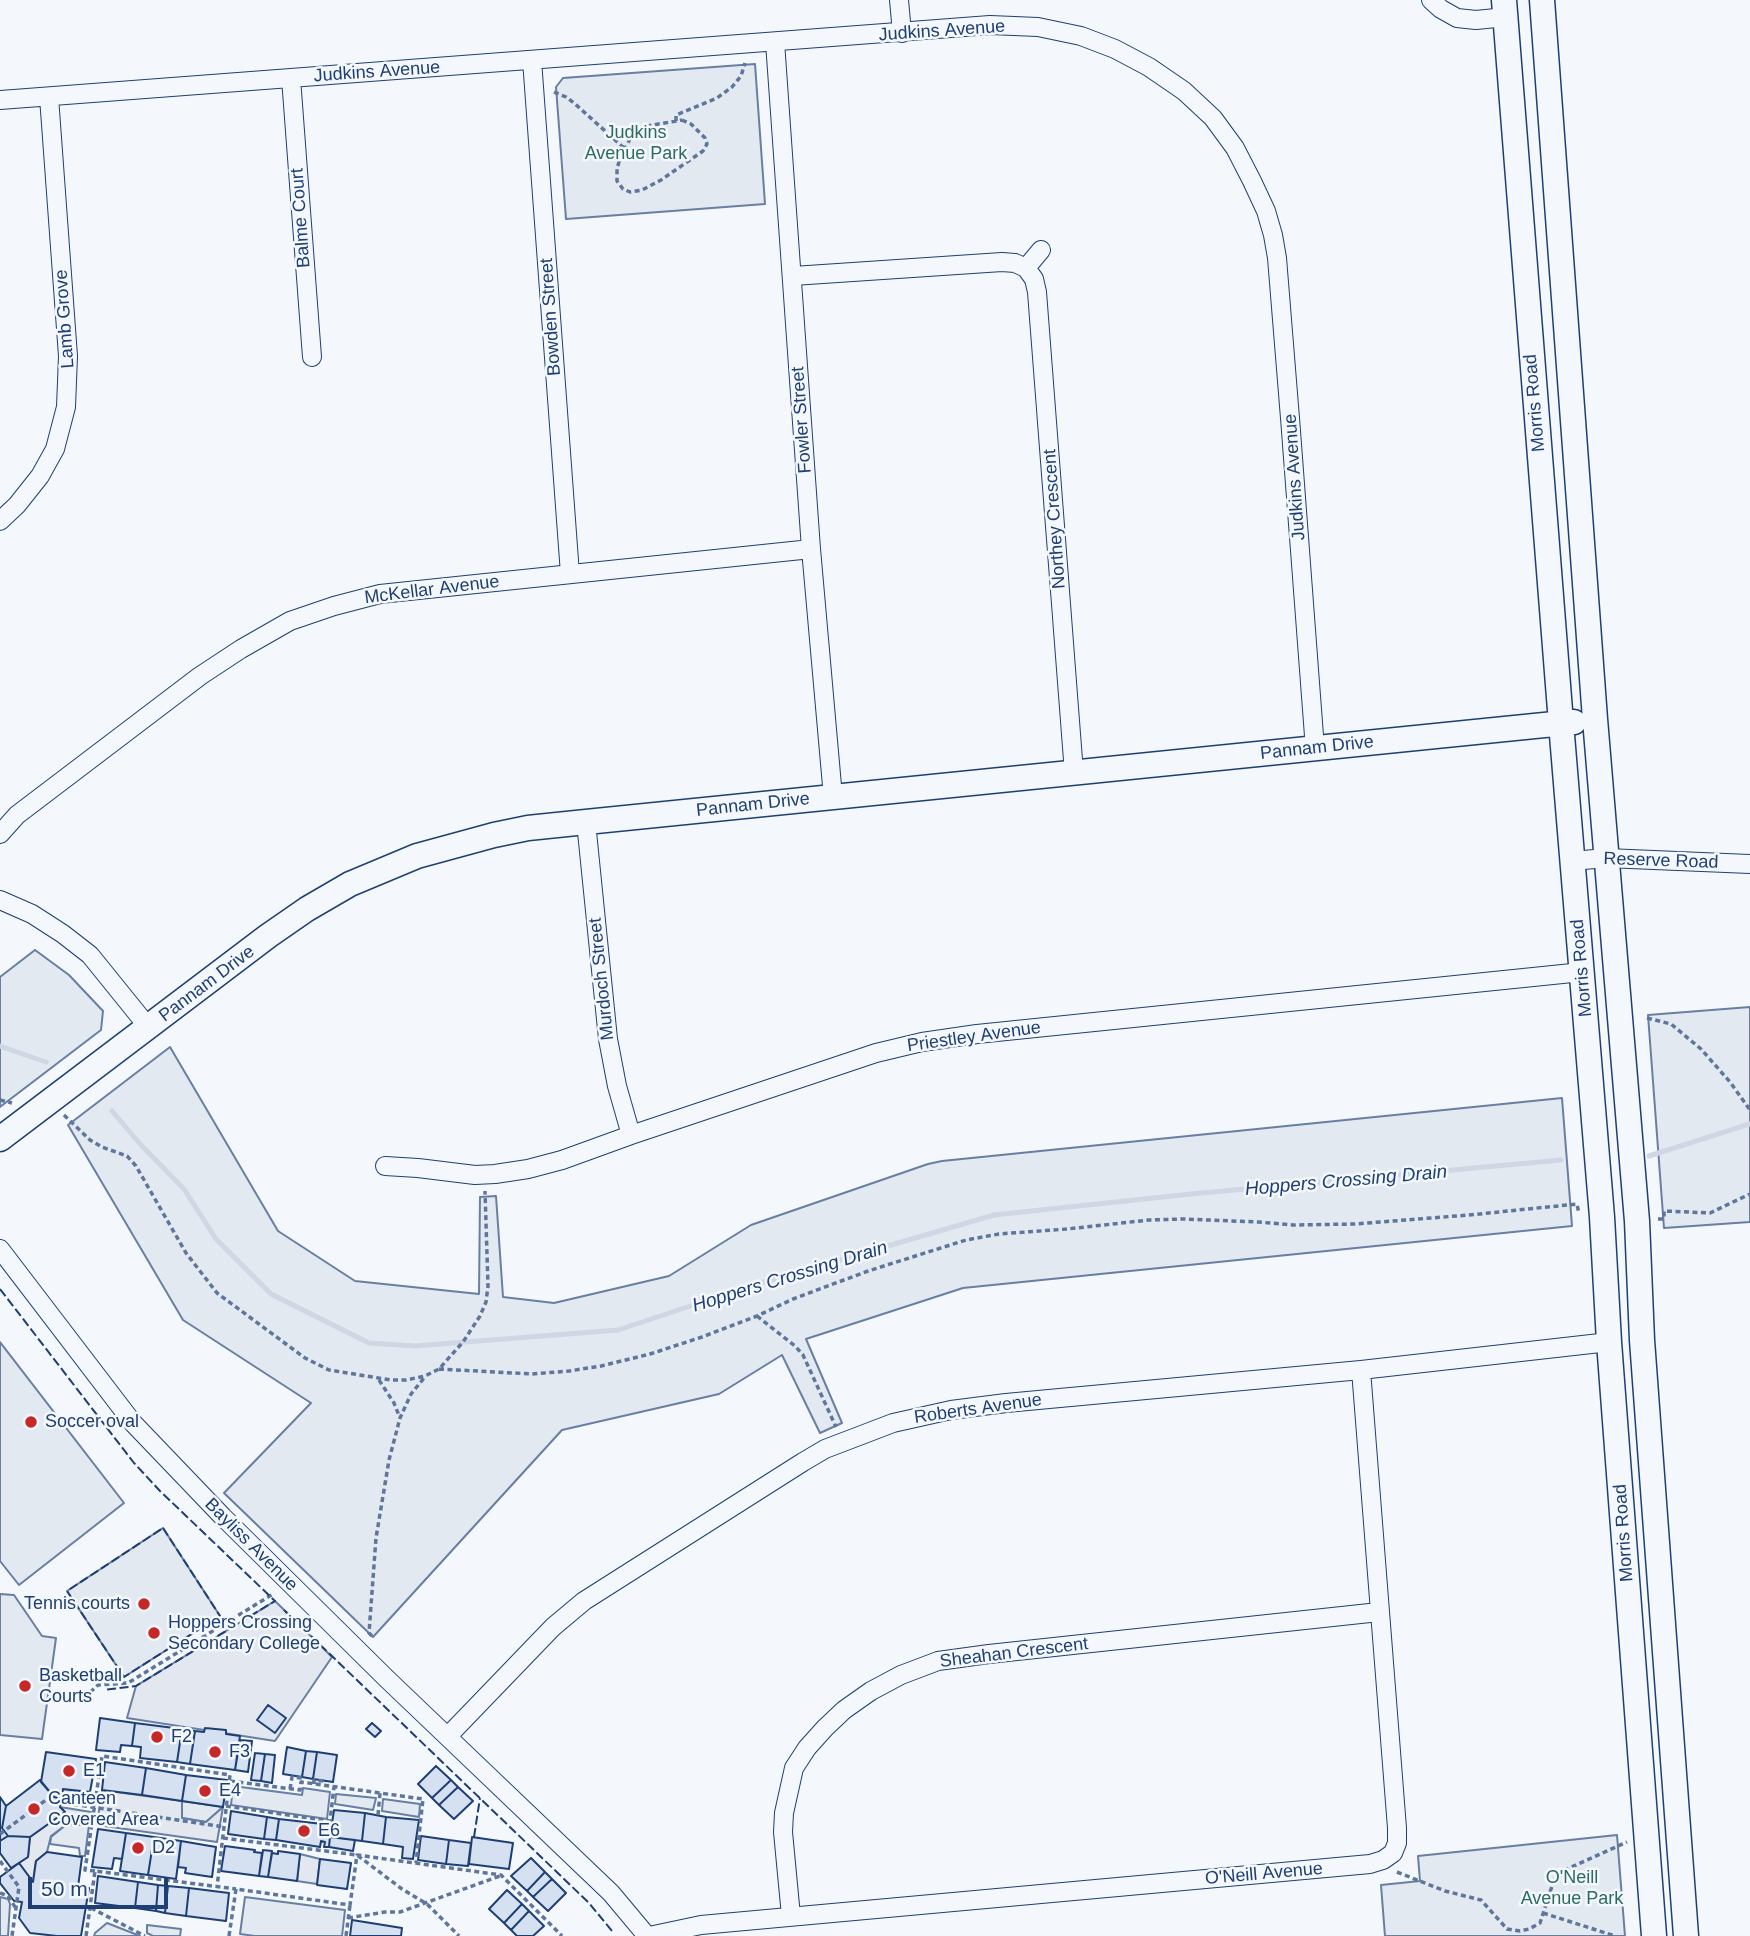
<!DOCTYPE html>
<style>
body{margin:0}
#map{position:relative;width:1750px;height:1936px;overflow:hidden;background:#f4f7fb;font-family:Arial,sans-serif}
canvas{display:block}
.scale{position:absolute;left:28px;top:1877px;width:140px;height:32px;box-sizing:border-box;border:4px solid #1d3f73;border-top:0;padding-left:9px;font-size:21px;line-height:24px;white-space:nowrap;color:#1d3f73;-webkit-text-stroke:5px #f4f7fb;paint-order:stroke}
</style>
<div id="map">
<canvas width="1750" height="1936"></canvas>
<div class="scale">50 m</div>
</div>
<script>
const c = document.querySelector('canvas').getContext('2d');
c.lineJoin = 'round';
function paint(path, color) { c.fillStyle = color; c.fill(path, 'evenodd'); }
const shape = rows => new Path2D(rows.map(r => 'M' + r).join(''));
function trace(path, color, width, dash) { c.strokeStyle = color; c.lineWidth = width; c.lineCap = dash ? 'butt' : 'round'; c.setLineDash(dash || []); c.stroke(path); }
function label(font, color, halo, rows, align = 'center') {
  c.font = font + ' Arial,sans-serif'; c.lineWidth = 5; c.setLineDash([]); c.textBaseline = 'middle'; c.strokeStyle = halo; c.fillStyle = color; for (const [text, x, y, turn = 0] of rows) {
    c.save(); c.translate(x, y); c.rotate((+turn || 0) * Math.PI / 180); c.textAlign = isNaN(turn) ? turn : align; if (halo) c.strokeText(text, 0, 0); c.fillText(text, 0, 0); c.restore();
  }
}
const green = shape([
 [755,64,765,204,566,219,556,87,563,78,755,64],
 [35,950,69,975,103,1011,101,1030,0,1107,0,977,35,950],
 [1750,1007,1750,1222,1664,1228,1648,1015,1750,1007],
 [170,1047,278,1231,355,1281,479,1294,480,1197,496,1196,503,1297,554,1303,669,1276,751,1225,928,1164,942,1161,1562,1098,1572,1226,963,1288,806,1339,842,1423,820,1433,782,1355,719,1394,562,1430,373,1637,224,1493,311,1403,183,1320,68,1125,170,1047],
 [0,1342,124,1503,19,1585,0,1561,0,1342],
 [163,1528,220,1616,124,1677,67,1591,163,1528],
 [0,1594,14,1595,42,1636,56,1638,42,1739,0,1735,0,1594],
 [233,1786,302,1795,303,1788,330,1792,327,1819,231,1805,233,1786],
 [336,1794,376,1798,373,1810,335,1804,336,1794],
 [383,1799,420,1804,419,1817,382,1811,383,1799],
 [182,1801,223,1807,206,1822,182,1818,182,1801],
 [67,1824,89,1825,85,1856,80,1856,79,1848,50,1844,51,1837,67,1824],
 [1617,1835,1625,1936,1385,1936,1381,1885,1420,1881,1418,1856,1617,1835],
 [0,1897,8,1899,10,1904,8,1936,0,1936,0,1897],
 [245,1897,345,1910,342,1936,255,1936,240,1934,245,1897],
 [107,1923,140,1936,94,1936,95,1933,107,1923],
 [147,1925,181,1929,180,1936,153,1936,147,1933,147,1925]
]);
const parking = shape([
 [275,1601,332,1657,275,1741,127,1718,136,1686,275,1601],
 [102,1790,182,1801,182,1818,206,1822,223,1807,217,1842,97,1825,102,1790],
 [60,1807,91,1812,89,1825,67,1824,51,1836,47,1852,36,1861,33,1882,19,1863,28,1857,30,1837,65,1812,60,1807],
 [300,1854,320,1859,317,1884,297,1881,300,1854]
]);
const stream = shape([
 [0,1046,46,1062],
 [112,1111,141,1145,184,1189,216,1239,271,1294,369,1343,415,1346,618,1330,751,1286,994,1215,1191,1194,1561,1160],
 [1649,1156,1750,1124]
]);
const building = shape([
 [268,1705,286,1718,275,1733,257,1720,268,1705],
 [100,1718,135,1723,132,1746,121,1745,120,1752,96,1750,100,1718],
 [135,1723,182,1729,177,1762,140,1758,141,1747,132,1746,135,1723],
 [372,1723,381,1731,375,1737,366,1729,372,1723],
 [205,1728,226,1730,226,1734,240,1736,235,1770,190,1764,195,1731,204,1732,205,1728],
 [182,1729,195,1731,190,1764,177,1762,182,1729],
 [240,1740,252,1741,248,1772,235,1770,240,1740],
 [287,1747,306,1751,302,1777,283,1774,287,1747],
 [306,1751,317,1752,313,1779,302,1777,306,1751],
 [46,1752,96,1759,90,1792,63,1789,62,1799,54,1797,41,1782,46,1752],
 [317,1752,337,1755,333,1782,313,1779,317,1752],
 [255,1753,265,1754,261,1781,251,1780,255,1753],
 [265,1754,275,1755,272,1783,261,1781,265,1754],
 [105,1762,146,1768,142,1795,102,1790,105,1762],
 [436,1766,451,1780,432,1798,418,1784,436,1766],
 [146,1768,186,1775,182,1801,142,1795,146,1768],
 [186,1775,227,1780,223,1807,182,1801,186,1775],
 [40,1780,54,1797,62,1799,60,1807,65,1812,30,1837,8,1836,2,1828,6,1806,40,1780],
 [451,1780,458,1787,439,1805,432,1798,451,1780],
 [458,1787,473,1801,454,1819,439,1805,458,1787],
 [63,1789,77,1791,76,1801,62,1799,63,1789],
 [77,1791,90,1792,89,1803,76,1801,77,1791],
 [0,1797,6,1806,2,1828,8,1836,0,1841,0,1797],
 [334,1810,365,1813,362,1841,330,1837,334,1810],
 [231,1811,267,1817,264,1839,228,1834,231,1811],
 [365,1813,386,1817,383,1844,362,1841,365,1813],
 [267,1817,279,1819,276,1840,264,1839,267,1817],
 [386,1817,419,1820,413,1859,402,1858,403,1847,383,1844,386,1817],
 [279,1819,331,1825,329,1847,324,1847,325,1842,321,1841,320,1847,276,1840,279,1819],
 [98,1829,126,1833,122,1859,114,1858,112,1869,92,1867,98,1829],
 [126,1833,154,1837,148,1875,120,1871,126,1833],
 [8,1836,30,1837,28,1857,11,1868,0,1853,0,1841,8,1836],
 [421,1836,449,1840,446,1864,418,1860,421,1836],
 [154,1837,181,1841,176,1879,148,1875,154,1837],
 [330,1837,355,1840,353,1851,329,1847,330,1837],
 [472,1837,513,1843,509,1869,469,1864,472,1837],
 [449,1840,471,1843,468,1866,446,1864,449,1840],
 [181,1841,216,1847,212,1877,185,1873,186,1868,178,1867,181,1841],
 [225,1846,255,1850,254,1852,262,1853,259,1876,221,1871,225,1846],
 [263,1850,272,1851,268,1877,259,1876,263,1850],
 [278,1851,300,1854,297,1881,268,1877,272,1853,278,1854,278,1851],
 [47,1852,82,1857,78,1887,89,1888,81,1936,57,1936,30,1933,19,1918,22,1902,14,1901,0,1883,0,1877,19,1863,33,1882,36,1861,47,1852],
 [531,1858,545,1872,527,1891,511,1876,531,1858],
 [320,1859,351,1863,347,1889,317,1885,320,1859],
 [545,1872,552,1879,533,1897,527,1891,545,1872],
 [98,1876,138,1882,135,1908,95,1903,98,1876],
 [552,1879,566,1893,548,1911,533,1897,552,1879],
 [138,1882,158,1885,156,1911,135,1908,138,1882],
 [158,1885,168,1886,165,1913,156,1911,158,1885],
 [168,1886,189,1888,186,1916,165,1913,168,1886],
 [189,1888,229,1893,226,1921,186,1916,189,1888],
 [507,1890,522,1904,504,1923,489,1909,507,1890],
 [522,1904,529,1911,511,1930,504,1923,522,1904],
 [529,1911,544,1926,533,1936,517,1936,511,1930,529,1911],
 [352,1920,402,1928,401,1936,350,1936,352,1920]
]);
const path = shape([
 [554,92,566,97,574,103,624,148],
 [682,120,691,124,705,138,707,144,703,151,661,180,642,190,630,192,623,189,617,181,617,169,620,158,630,139,638,130,647,126,682,120],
 [676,121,676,115,717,98,732,87,741,76,745,63],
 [1647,1018,1671,1024,1701,1049,1730,1082,1750,1110],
 [0,1100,12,1103],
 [64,1115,90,1140,102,1147,127,1156,136,1166,186,1253,217,1293,305,1358,329,1370,391,1380,406,1380,425,1376,439,1369,463,1342,480,1316,486,1302,488,1286,485,1191],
 [1658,1219,1664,1219,1664,1211,1710,1213,1750,1194],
 [757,1316,795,1346,803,1355,836,1427],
 [439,1369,532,1374,569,1371,601,1366,650,1354,702,1337,757,1316,793,1299,868,1271,966,1240,999,1234,1067,1229,1149,1220,1183,1219,1258,1222,1293,1225,1355,1224,1469,1215,1577,1204,1579,1214],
 [379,1380,394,1403,400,1418],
 [372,1636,369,1633,376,1538,389,1460,400,1418,411,1394,424,1378],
 [84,1698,98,1685,128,1683,273,1594],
 [230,1781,300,1790,301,1782,423,1799,416,1863],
 [314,1784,314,1780,324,1781],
 [290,1789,292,1777,302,1778,302,1777],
 [226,1806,330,1821,334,1787],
 [378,1815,380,1793],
 [0,1834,46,1800,224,1827],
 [223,1838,357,1855,402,1889,427,1904,459,1936],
 [0,1861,19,1887,12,1936],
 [95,1871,85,1870,102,1756,230,1775,217,1887],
 [1397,1872,1445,1891,1481,1900,1507,1929,1520,1931,1529,1929,1540,1923,1552,1886,1565,1870,1627,1842],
 [0,1893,8,1896,15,1907],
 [91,1908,145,1936],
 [1543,1913,1615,1936],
 [348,1918,385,1912,400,1912,500,1876],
 [86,1936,95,1871,236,1889],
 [229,1936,236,1889,350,1905,357,1855,501,1875,562,1936],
 [346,1936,350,1905]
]);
const street = shape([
 [899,0,902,33],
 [1431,0,1441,9,1457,18,1476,20,1506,17],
 [775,42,811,549,833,797],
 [532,60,570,574],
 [291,78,312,357],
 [0,100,990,25,1038,27,1081,36,1115,49,1149,67,1184,91,1213,118,1235,148,1252,181,1266,211,1273,235,1277,258,1290,418,1315,749],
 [1026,268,1041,250],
 [793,276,1002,262,1015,263,1026,268,1034,279,1037,292,1074,773],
 [0,521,17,505,40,476,55,449,66,407,68,356,49,97],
 [586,822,608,1039,617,1086,631,1135],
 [0,834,17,815,200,676,241,649,290,621,334,606,380,594,811,549],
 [1572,861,1606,858,1750,864],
 [0,900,32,914,63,934,90,955,149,1028],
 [385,1166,418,1168,475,1175,495,1174,528,1169,562,1160,631,1135,876,1053,922,1042,977,1034,1582,972],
 [0,1249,133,1423,223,1517,387,1679,611,1893,647,1936],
 [448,1736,553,1627,584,1601,803,1462,825,1449,893,1423,951,1410,1006,1403,1361,1370,1609,1342],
 [791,1916,783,1832,784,1813,794,1768,807,1748,825,1728,844,1710,871,1691,901,1675,938,1661,989,1654,1379,1612],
 [649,1936,701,1925,1370,1864,1383,1860,1393,1853,1397,1843,1397,1828,1361,1370]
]);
const secondary = shape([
 [1504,0,1561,723,1602,1217,1609,1342,1654,1936],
 [1542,0,1595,719,1637,1221,1642,1340,1686,1936],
 [0,1139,268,936,307,909,350,884,417,856,494,835,528,828,586,822,1574,722]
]);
const fence = shape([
 [0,1289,134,1463,160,1491,275,1601,136,1686,104,1690],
 [163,1528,220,1616,124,1677,67,1591,163,1528],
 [284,1610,589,1903,612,1931],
 [474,1837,480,1798]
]);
const markers = [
 [31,1422,7,"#c62828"],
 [144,1604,7,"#c62828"],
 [154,1633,7,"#c62828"],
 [25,1686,7,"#c62828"],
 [157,1737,7,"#c62828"],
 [215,1752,7,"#c62828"],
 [69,1771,7,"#c62828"],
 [205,1791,7,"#c62828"],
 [34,1809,7,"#c62828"],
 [304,1831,7,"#c62828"],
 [138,1848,7,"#c62828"]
];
const streetNames = [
 ["Judkins Avenue",942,31,-4],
 ["Judkins Avenue",377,72,-4],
 ["Balme Court",301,218,-94],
 ["Bowden Street",551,317,-94],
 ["Lamb Grove",65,319,-94],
 ["Morris Road",1535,403,-95],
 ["Fowler Street",802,420,-94],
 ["Judkins Avenue",1295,477,-94],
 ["Northey Crescent",1055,519,-94],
 ["McKellar Avenue",432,590,-7],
 ["Pannam Drive",1317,748,-6],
 ["Pannam Drive",753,805,-6],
 ["Reserve Road",1661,861,2],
 ["Morris Road",1582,968,-95],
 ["Murdoch Street",602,979,-96],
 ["Pannam Drive",207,984,-37],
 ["Priestley Avenue",974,1037,-8],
 ["Roberts Avenue",978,1409,-8],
 ["Morris Road",1624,1533,-94],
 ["Bayliss Avenue",251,1545,45],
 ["Sheahan Crescent",1014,1653,-7],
 ["O'Neill Avenue",1264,1874,-5]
];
const parkNames = [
 ["Judkins",636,133],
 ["Avenue Park",636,154],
 ["O'Neill",1572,1878],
 ["Avenue Park",1572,1899]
];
const poiNames = [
 ["Soccer oval",45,1422],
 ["Tennis courts",130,1604,"right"],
 ["Hoppers Crossing",168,1623],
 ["Secondary College",168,1644],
 ["Basketball",39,1676],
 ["Courts",39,1697],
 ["F2",171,1737],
 ["F3",229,1752],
 ["E1",83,1771],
 ["E4",219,1791],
 ["Canteen",48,1799],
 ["Covered Area",48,1820],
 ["E6",318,1831],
 ["D2",152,1848]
];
const waterNames = [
 ["Hoppers Crossing Drain",1346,1181,-5],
 ["Hoppers Crossing Drain",790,1277,-17]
];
paint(green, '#e3e9f0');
trace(green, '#687fa3', 2);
paint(parking, '#e3e8f0');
trace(parking, '#687fa3', 2);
trace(stream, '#cfd7e4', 5);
paint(building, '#d5e0f0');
trace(building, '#1d3f73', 2);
trace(street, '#1d3f73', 20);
trace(secondary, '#1d3f73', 27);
trace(path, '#5e769c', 3.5, [5, 3.5]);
trace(street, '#f4f7fb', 18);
trace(secondary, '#f4f7fb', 24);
trace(fence, '#1d3f73', 2, [9, 3.5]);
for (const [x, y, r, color] of markers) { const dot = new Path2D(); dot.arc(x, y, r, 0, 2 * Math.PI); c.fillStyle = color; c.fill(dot); trace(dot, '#f4f7fb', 2.5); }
label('18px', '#1d3f73', '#f4f7fb', streetNames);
label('18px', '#2c6c60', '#f4f7fb', parkNames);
label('18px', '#1d3f73', '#f4f7fb', poiNames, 'left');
label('italic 19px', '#1d3f73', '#f4f7fb', waterNames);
</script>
